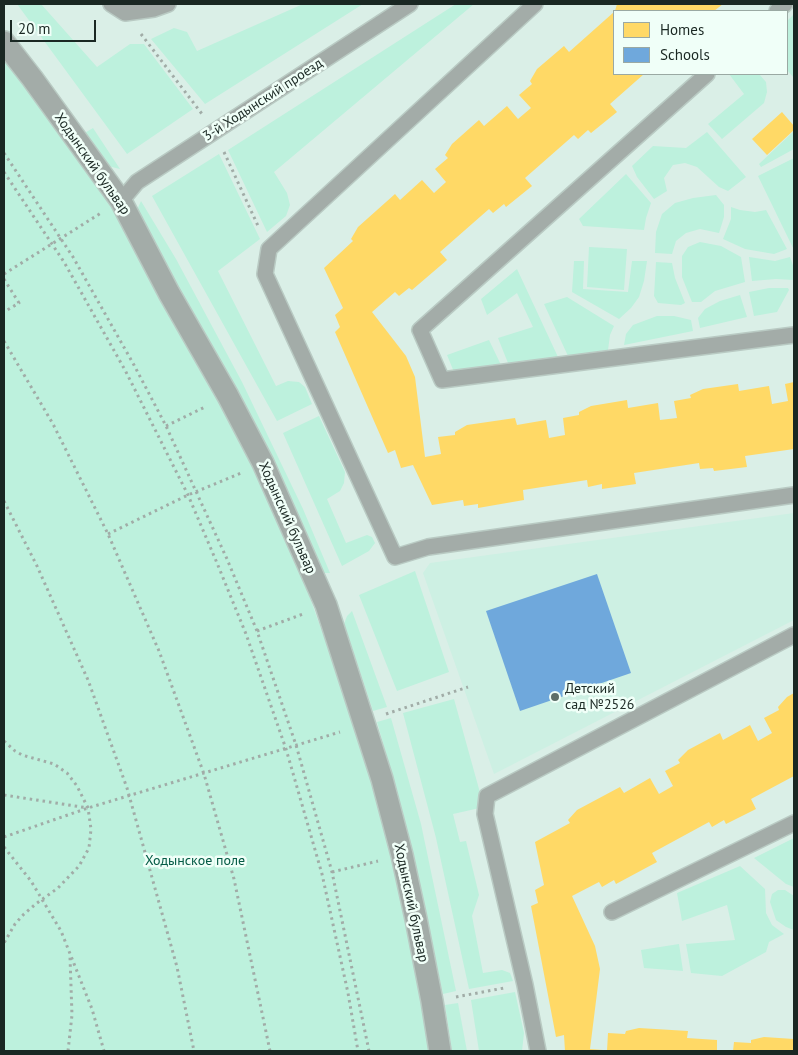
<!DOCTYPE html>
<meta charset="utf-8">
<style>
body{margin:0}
#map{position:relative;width:798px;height:1055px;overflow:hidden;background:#daefe7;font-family:"PT Sans",sans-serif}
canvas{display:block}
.frame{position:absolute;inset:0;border:5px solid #1a2823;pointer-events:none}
.legend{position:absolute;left:613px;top:10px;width:175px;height:65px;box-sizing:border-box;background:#f0fff8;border:1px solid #9aa9a3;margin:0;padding:6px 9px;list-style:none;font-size:15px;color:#1a2823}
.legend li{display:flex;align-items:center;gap:10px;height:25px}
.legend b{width:25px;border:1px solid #9aa9a3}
.scale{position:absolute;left:10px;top:20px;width:86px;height:22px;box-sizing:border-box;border:2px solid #1a2823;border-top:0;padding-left:6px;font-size:15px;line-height:18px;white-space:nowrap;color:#1a2823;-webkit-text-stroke:4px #f0fff8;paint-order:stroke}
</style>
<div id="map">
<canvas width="798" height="1055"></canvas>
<div class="frame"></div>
<ul class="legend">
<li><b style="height:14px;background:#ffd966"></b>Homes</li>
<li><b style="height:14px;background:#6fa8dc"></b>Schools</li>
</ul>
<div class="scale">20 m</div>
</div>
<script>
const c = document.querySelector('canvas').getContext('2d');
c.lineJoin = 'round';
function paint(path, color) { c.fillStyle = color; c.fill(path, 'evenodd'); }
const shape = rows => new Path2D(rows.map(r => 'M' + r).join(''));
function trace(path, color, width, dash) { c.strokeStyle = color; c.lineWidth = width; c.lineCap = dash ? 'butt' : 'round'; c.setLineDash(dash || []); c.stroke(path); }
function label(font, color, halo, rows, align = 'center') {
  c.font = font + ' "PT Sans",sans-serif'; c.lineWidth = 5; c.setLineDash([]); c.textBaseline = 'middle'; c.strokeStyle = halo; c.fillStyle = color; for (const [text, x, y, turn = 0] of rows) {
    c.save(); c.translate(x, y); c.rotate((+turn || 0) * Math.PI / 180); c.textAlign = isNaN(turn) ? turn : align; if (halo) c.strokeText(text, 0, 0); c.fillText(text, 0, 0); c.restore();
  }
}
const built = shape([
 [794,513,794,620,494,774,423,573,430,563]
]);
const green = shape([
 [17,4,41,4,97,67,130,44,144,44,193,109,127,154],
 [303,4,363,4,205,104,151,39,174,28,187,32,197,51],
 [456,4,474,4,274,172,287,193,290,205,286,216,267,232,228,150],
 [794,14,794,78,787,70,787,21],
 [4,45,104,185,251,459,309,595,353,718,388,841,406,921,430,1051,4,1051],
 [729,74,759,74,766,82,767,92,764,103,722,139,708,124,744,94],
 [93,128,120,169,108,166,83,134],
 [794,131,794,149,761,167,759,164],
 [707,132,746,177,728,191,719,187,697,167,685,163,673,165,664,178,667,191,654,199,637,177,632,166,653,146,686,148],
 [219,154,260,239,218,271,276,386,288,381,299,382,305,387,312,404,277,421,152,196],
 [794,158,794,250,758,176],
 [626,174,651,203,646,218,644,230,583,226,579,219],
 [716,195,724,205,724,217,719,233,700,229,686,233,676,241,672,254,655,253,656,232,662,214,675,203,693,198],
 [141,201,176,259,242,382,303,509,330,573,323,573,137,210],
 [731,207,740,210,755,212,766,210,787,249,774,254,745,249,723,239,731,219],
 [700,242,721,246,741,257,745,282,715,291,701,302,692,302,682,277,682,256,688,247],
 [589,247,627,249,624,290,587,287],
 [749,257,775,261,790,257,794,268,794,280,776,279,752,281],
 [574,261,584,261,583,289,628,292,632,261,647,261,644,281,639,297,631,308,619,319,572,292],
 [656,262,672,263,675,278,685,303,681,305,658,303,654,296],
 [517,269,558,357,508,363,498,338,533,327,517,293,487,315,481,299],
 [769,288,788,288,789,290,777,312,754,316,749,292],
 [740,295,747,317,700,328,698,318,705,309,720,301],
 [567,297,614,326,610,335,608,350,568,356,544,304],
 [657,316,674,316,691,320,693,331,624,345,626,334,633,325],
 [489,340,501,365,454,372,447,355],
 [319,416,345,472,344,483,340,491,327,499,346,543,367,535,372,537,375,543,369,551,342,566,283,433],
 [415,571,449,672,397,691,359,595],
 [352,611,387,707,373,711,344,624,347,616],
 [454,699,484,807,453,814,460,842,466,841,479,895,472,916,483,973,502,970,510,973,513,981,469,989,436,838,403,713],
 [391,718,421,824,456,991,443,994,404,817,377,722],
 [794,838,794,887,786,884,754,858],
 [740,866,765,889,766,913,772,925,784,934,769,942,766,952,722,976,691,973,686,944,735,940,727,905,682,921,677,893],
 [778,890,785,890,794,896,794,930,786,927,776,920,770,902,772,894],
 [679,944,683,971,644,968,641,950],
 [515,992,524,1033,522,1051,479,1051,471,1000],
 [458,1003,467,1051,452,1051,445,1005]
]);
const homes = shape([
 [617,4,723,4,714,11,615,11],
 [614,12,614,74,644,74,610,104,617,112,591,133,588,130,578,139,574,135,525,178,532,186,506,207,504,204,493,213,489,209,440,252,447,260,412,290,409,288,399,296,395,292,372,312,406,356,415,377,425,457,441,454,438,437,455,435,455,432,467,425,515,418,517,425,546,420,549,438,565,435,563,418,579,415,579,412,591,406,627,400,628,408,658,403,660,420,677,418,674,401,691,398,690,395,703,389,738,384,739,391,769,386,772,404,788,401,785,384,794,382,794,449,745,456,747,467,714,471,713,468,700,469,699,463,634,473,636,484,602,489,602,484,588,487,587,480,523,490,524,500,478,508,478,504,464,506,463,500,432,505,413,465,401,468,395,450,388,453,335,332,340,327,335,315,343,308,324,268,353,241,351,239,358,227,395,194,400,200,422,180,434,193,446,182,435,169,448,158,445,155,452,144,479,120,484,126,507,106,518,119,531,108,519,95,532,84,530,81,537,69,564,46,569,52],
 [782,112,794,126,794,130,767,155,752,139],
 [794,693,794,776,751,799,756,809,726,824,724,820,712,827,709,822,652,853,657,862,616,884,614,880,602,887,599,882,572,896,595,946,600,969,590,1049,603,1050,603,1051,565,1051,564,1035,556,1037,531,906,538,903,535,890,544,885,535,842,570,823,568,820,577,810,620,787,624,793,650,778,659,794,673,786,665,771,680,763,678,760,688,750,720,733,723,740,750,725,758,741,772,733,764,718,779,710,778,707,787,697],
 [639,1028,688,1031,687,1038,717,1040,717,1051,607,1051,608,1033,625,1034,626,1031],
 [764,1037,794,1039,794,1051,733,1051,734,1042,751,1043,751,1040]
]);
const schools = shape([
 [597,574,631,673,520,711,486,611]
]);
const path = shape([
 [141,34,202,114],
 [224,152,259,228],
 [4,153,73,257,134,365,166,426,227,559,257,631,296,745,332,872,369,1051],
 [4,172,64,262,125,370,188,495,217,563,246,634,286,749,322,874,348,993,358,1051],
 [4,274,101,213],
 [4,279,19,303,4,312],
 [4,341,53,424,108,534,159,651,204,774,234,879,270,1051],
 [166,426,205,407],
 [4,501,37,566,88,680,127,788,177,967,194,1051],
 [108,534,188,495,241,473],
 [257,631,303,614],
 [386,714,468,687],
 [4,741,15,751,22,755,54,764,67,773,77,786,88,808,91,829,89,848,79,866,58,888,37,903,24,914,15,924,4,943],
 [4,795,88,808],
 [4,837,88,808,340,732],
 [4,847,31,881,61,931,92,1009,104,1051],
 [332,872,378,861],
 [456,997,504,988],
 [68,1051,72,1015,70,957]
]);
const service = shape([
 [111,4,125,13,154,9,168,4],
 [535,4,269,249,265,274,395,557,428,547,794,495],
 [777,11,785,4],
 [707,74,420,330,442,380,794,335],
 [121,201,137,182,410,4],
 [612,912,794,823],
 [538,1051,525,985,485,814,487,796,794,635]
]);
const pedestrian = shape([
 [4,42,32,78,121,201,169,293,228,396,263,463,326,605,382,779,402,855,416,919,432,1001,440,1051]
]);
const markers = [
 [555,697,5,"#5d6e68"]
];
const streetNames = [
 ["3-й Ходынский проезд",263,100,-33],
 ["Ходынский бульвар",92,164,55],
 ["Ходынский бульвар",287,518,66],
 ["Ходынский бульвар",411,903,78]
];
const poiNames = [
 ["Детский",565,689],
 ["сад №2526",565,705]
];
const parkNames = [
 ["Ходынское поле",195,861]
];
paint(built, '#cdf0e3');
paint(green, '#bdf1dd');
paint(homes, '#ffd966');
paint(schools, '#6fa8dc');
trace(service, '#b9cac3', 18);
trace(pedestrian, '#b9cac3', 24);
trace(path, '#a1aca7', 3, [2.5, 4]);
trace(service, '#a3aca8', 15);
trace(pedestrian, '#a3aca8', 21);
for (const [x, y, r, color] of markers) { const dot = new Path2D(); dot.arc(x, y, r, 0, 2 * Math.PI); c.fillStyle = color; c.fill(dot); trace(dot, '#f0fff8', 2); }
label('14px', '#1a2823', '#f0fff8', streetNames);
label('14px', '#1a2823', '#f0fff8', poiNames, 'left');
label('14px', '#045b45', '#f0fff8', parkNames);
</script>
